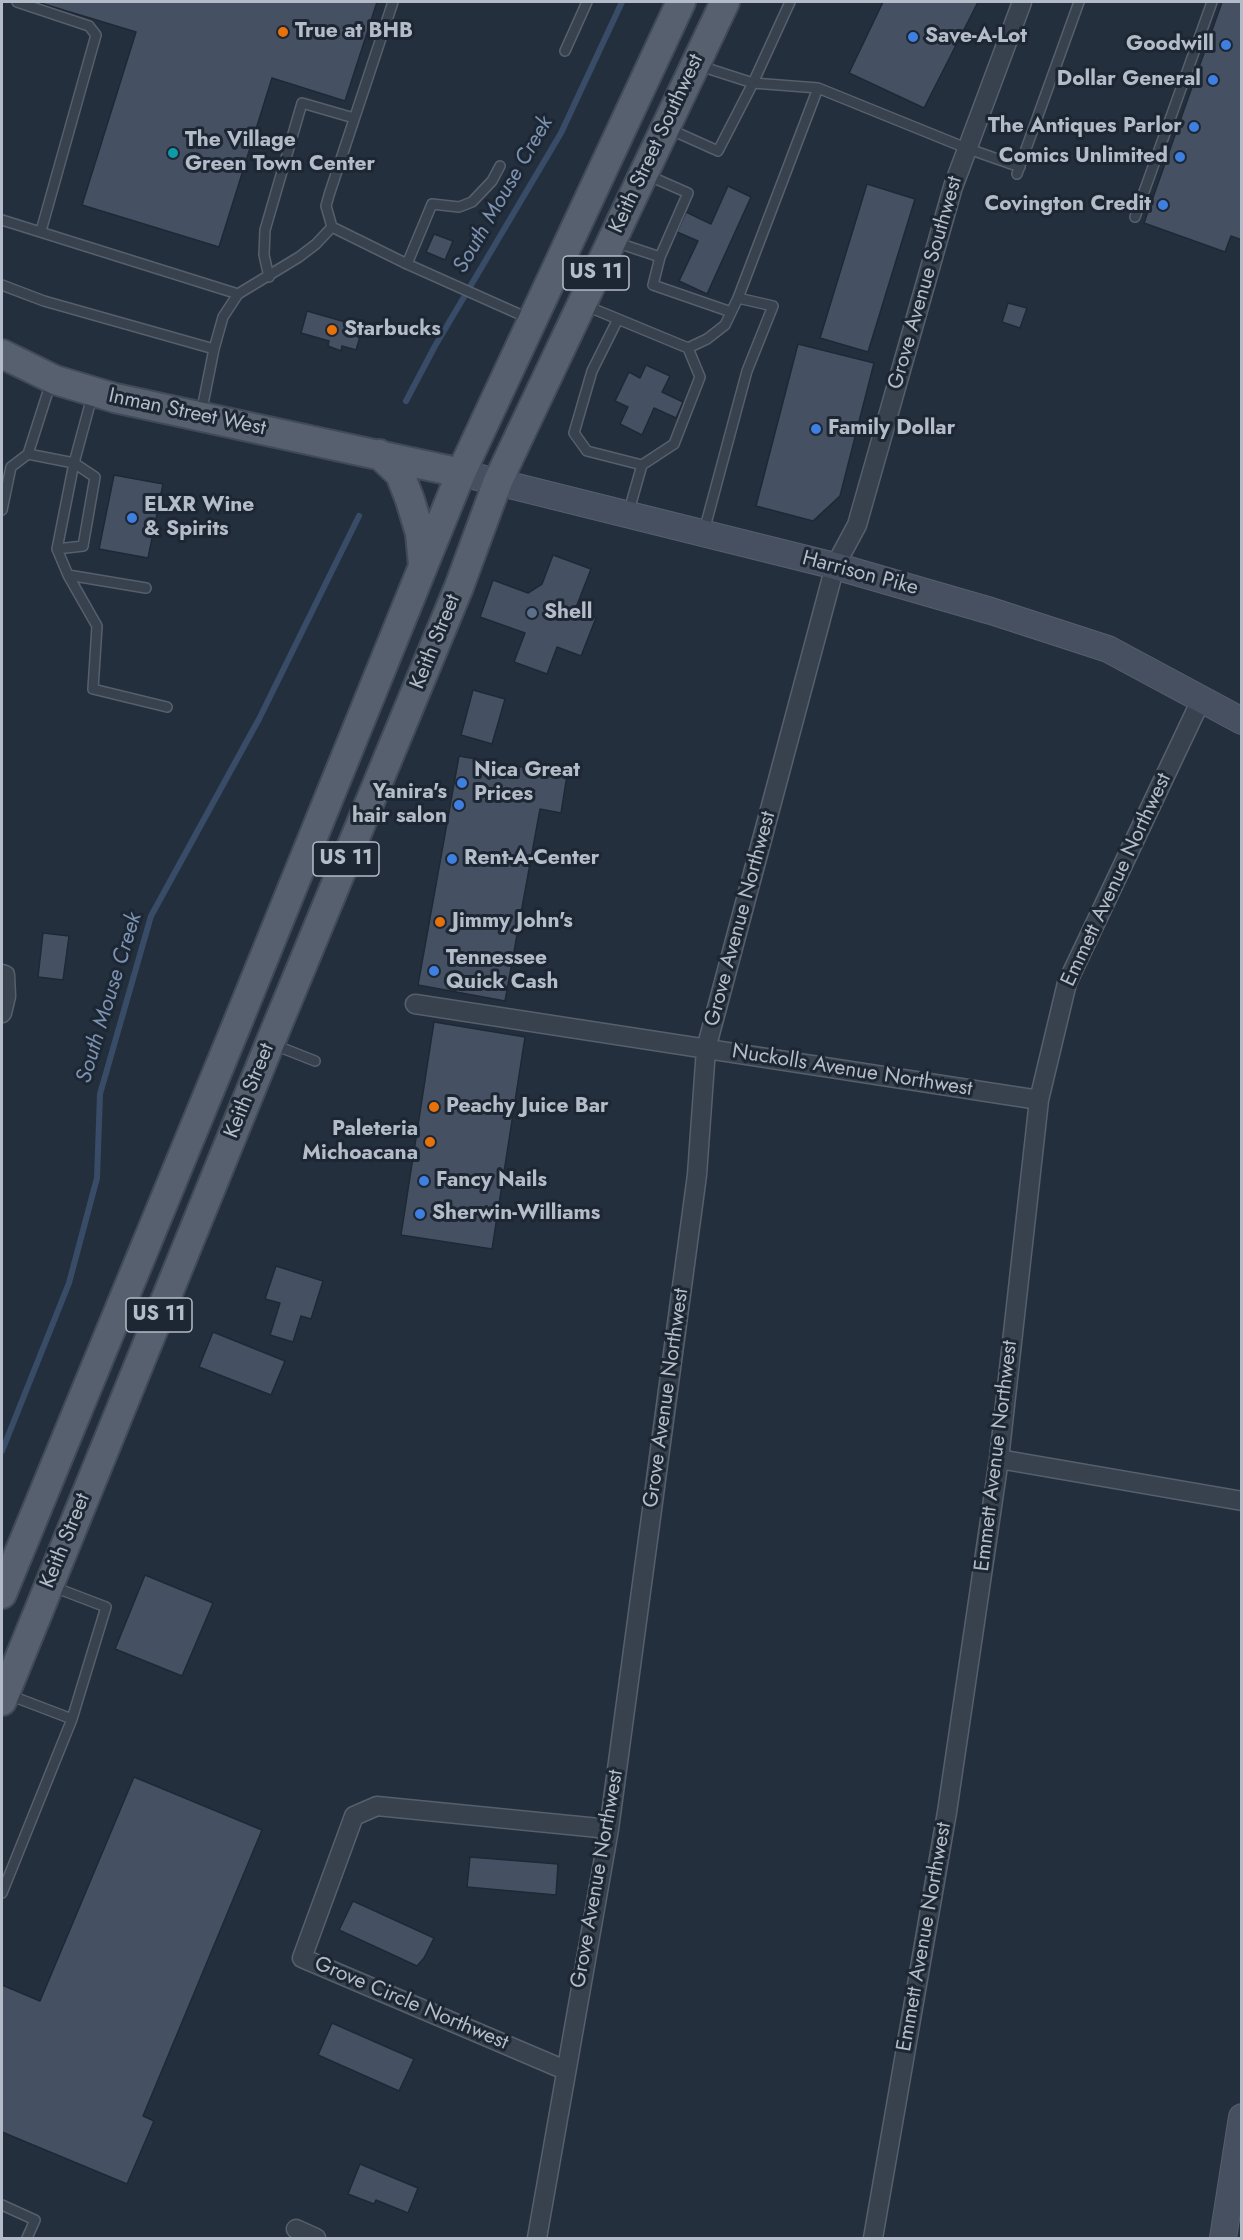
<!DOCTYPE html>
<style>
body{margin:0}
#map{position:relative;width:1243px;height:2240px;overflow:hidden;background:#242f3e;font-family:Jost,sans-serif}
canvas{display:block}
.frame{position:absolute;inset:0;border:3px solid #b4bcc9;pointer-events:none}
</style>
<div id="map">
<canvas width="1243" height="2240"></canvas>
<div class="frame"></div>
</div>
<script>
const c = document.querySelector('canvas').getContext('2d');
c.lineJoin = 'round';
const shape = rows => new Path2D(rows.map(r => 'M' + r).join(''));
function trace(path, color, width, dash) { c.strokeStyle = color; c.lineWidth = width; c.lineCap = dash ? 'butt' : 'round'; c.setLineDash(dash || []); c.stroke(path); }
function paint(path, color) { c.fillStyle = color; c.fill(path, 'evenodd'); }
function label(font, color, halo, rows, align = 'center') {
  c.font = font + ' Jost,sans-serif'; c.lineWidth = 6; c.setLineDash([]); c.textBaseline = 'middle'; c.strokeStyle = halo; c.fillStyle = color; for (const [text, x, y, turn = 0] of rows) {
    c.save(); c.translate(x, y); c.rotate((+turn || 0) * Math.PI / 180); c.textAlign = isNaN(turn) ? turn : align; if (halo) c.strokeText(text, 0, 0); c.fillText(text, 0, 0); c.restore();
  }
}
const stream = shape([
 [406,401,435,346,561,133,622,2],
 [2,1451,69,1283,97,1178,100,1094,151,916,259,719,359,516]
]);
const building = shape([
 [37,2,377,2,345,101,272,78,219,247,82,205,136,32,37,2],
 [883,2,978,2,924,108,849,73,883,2],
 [1222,2,1242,2,1242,240,1231,236,1225,252,1144,223,1222,2],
 [867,184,915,199,868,352,820,338,867,184],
 [728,186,751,197,707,294,679,281,698,241,677,232,686,212,711,224,728,186],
 [434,234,453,241,445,260,426,252,434,234],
 [1008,303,1027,308,1020,328,1002,322,1008,303],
 [307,311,363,327,356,350,342,346,341,351,328,346,329,341,301,333,307,311],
 [798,344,874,363,840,496,813,521,756,506,798,344],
 [646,365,670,376,662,392,683,402,676,418,654,408,642,435,620,424,628,407,615,401,629,372,640,378,646,365],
 [114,475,163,484,148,558,99,549,114,475],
 [553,555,591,569,575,610,596,618,581,656,557,647,547,674,514,662,525,633,480,617,493,580,528,593,542,584,553,555],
 [473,690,505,699,492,744,461,735,473,690],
 [459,756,567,775,561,813,540,809,505,1001,418,985,459,756],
 [43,933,69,936,63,980,38,977,43,933],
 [434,1022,525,1037,492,1249,401,1235,434,1022],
 [276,1266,323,1281,311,1319,301,1316,293,1342,270,1335,280,1303,265,1299,276,1266],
 [213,1332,285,1361,271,1395,199,1367,213,1332],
 [145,1575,213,1603,182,1676,115,1649,145,1575],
 [134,1777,262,1830,143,2116,154,2121,127,2184,2,2132,2,1985,40,2001,134,1777],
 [470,1857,558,1864,556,1895,467,1887,470,1857],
 [353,1901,434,1938,424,1958,417,1966,339,1930,353,1901],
 [332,2023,414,2059,399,2091,318,2055,332,2023],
 [360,2164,418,2188,408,2213,376,2200,374,2204,348,2194,360,2164]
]);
const lane = shape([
 [17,2,89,26,96,35,41,231],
 [393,2,329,195,326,206,332,227,407,264,432,204,459,207,472,202,492,181,500,166],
 [565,51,587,2],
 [697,65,753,83,818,88,966,148,1020,167],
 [669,129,718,151,753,83,790,2],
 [1017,174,1079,2],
 [647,175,688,193,660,257],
 [1135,217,1212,2],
 [2,220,238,294],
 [615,242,660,257,653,285,731,312],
 [407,264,530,319],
 [269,277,264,255,265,230,302,103,354,118],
 [2,285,44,301,214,349,201,414],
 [584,305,688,348,700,377,674,444,642,465],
 [618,319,592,371,574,433,587,451,642,465,628,514],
 [688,348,707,339,725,325,738,298],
 [214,349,223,317,238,294,299,257,316,244,332,227],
 [51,382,28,454,74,463,95,477,83,546,57,549],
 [93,393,74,463,57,549,68,575,146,588],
 [2,510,11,467,28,454],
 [704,531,747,371,773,306,738,298,818,88],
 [68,575,97,626,93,689,167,707],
 [272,1044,315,1061],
 [51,1586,106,1607,72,1719],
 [2,1893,72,1719,9,1695],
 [2,2205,35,2220,27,2238]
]);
const street = shape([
 [2,974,5,975,6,996,2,1013],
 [415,1004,1039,1100],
 [999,1459,1242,1501],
 [565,2070,302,1958,354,1816,377,1806,609,1829],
 [296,2229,316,2238],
 [537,2238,609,1829,697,1175,706,1049,835,566,857,525,953,187,1022,2],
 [873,2238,947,1812,999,1459,1039,1100,1067,983,1201,700]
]);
const secondary = shape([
 [461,473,835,566,991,611,1108,649,1242,721],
 [1223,2238,1242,2117]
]);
const primary = shape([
 [2,354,55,380,115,398,461,473],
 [379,454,400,474,410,500,420,533,423,565],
 [2,1594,235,1029,461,473,681,2],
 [2,1701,270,1043,459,587,498,481,725,2]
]);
const markers = [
 [283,32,6,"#e8710a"],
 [913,37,6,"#3f7fe0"],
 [1226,45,6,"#3f7fe0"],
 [1213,80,6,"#3f7fe0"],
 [1194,127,6,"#3f7fe0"],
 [173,153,6,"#0f9aa8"],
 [1180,157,6,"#3f7fe0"],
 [1163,205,6,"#3f7fe0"],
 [332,330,6,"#e8710a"],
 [816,429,6,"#3f7fe0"],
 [132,518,6,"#3f7fe0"],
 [532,613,6,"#5c6f8a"],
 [462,783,6,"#3f7fe0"],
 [459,805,6,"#3f7fe0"],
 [452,859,6,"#3f7fe0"],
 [440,922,6,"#e8710a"],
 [434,971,6,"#3f7fe0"],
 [434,1107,6,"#e8710a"],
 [430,1142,6,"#e8710a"],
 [424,1181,6,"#3f7fe0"],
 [420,1214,6,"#3f7fe0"]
];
const shields = [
 [596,273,66],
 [346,859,66],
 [159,1315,66]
];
const shieldNames = [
 ["US 11",596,273],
 ["US 11",346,859],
 ["US 11",159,1315]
];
const poiNames = [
 ["True at BHB",295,32],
 ["Save-A-Lot",925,37],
 ["Goodwill",1214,45,"right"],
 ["Dollar General",1201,80,"right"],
 ["The Antiques Parlor",1182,127,"right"],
 ["The Village",185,141],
 ["Green Town Center",185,165],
 ["Comics Unlimited",1168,157,"right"],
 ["Covington Credit",1151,205,"right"],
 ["Starbucks",344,330],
 ["Family Dollar",828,429],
 ["ELXR Wine",144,506],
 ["& Spirits",144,530],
 ["Shell",544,613],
 ["Nica Great",474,771],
 ["Prices",474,795],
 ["Yanira's",447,793,"right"],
 ["hair salon",447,817,"right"],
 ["Rent-A-Center",464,859],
 ["Jimmy John's",452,922],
 ["Tennessee",446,959],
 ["Quick Cash",446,983],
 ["Peachy Juice Bar",446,1107],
 ["Paleteria",418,1130,"right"],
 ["Michoacana",418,1154,"right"],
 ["Fancy Nails",436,1181],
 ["Sherwin-Williams",432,1214]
];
const streetNames = [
 ["Keith Street Southwest",657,144,-65],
 ["Grove Avenue Southwest",926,283,-74],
 ["Inman Street West",187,413,12],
 ["Harrison Pike",860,574,15],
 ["Keith Street",436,642,-68],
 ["Emmett Avenue Northwest",1117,880,-65],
 ["Grove Avenue Northwest",741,919,-75],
 ["Nuckolls Avenue Northwest",852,1071,9],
 ["Keith Street",250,1091,-68],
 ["Grove Avenue Northwest",667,1398,-82],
 ["Emmett Avenue Northwest",997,1456,-83],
 ["Keith Street",66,1541,-68],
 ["Grove Avenue Northwest",598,1879,-80],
 ["Emmett Avenue Northwest",925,1937,-80],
 ["Grove Circle Northwest",411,2004,23]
];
const waterNames = [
 ["South Mouse Creek",504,195,-60],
 ["South Mouse Creek",110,998,-73]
];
trace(stream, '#394c67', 6);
paint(building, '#455162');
trace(building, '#1f2835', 1.5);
trace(lane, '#565f6c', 12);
trace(street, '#565f6c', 21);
trace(secondary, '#565f6c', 28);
trace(primary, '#414a57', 32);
trace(lane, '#38414e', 9);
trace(street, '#38414e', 18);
trace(secondary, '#465061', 26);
trace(primary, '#56606e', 28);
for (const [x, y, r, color] of markers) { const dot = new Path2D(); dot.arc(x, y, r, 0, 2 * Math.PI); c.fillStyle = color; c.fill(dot); trace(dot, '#1d2633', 2); }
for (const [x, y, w] of shields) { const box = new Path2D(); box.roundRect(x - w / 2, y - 17, w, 34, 4.5); c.fillStyle = '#1d2633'; c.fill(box); trace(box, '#b4bcc9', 1.5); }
label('bold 20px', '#b4bcc9', null, shieldNames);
label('bold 21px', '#b4bcc9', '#1d2633', poiNames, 'left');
label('21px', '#b4bcc9', '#1d2633', streetNames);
label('italic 22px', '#7c92b1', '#1d2633', waterNames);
</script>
